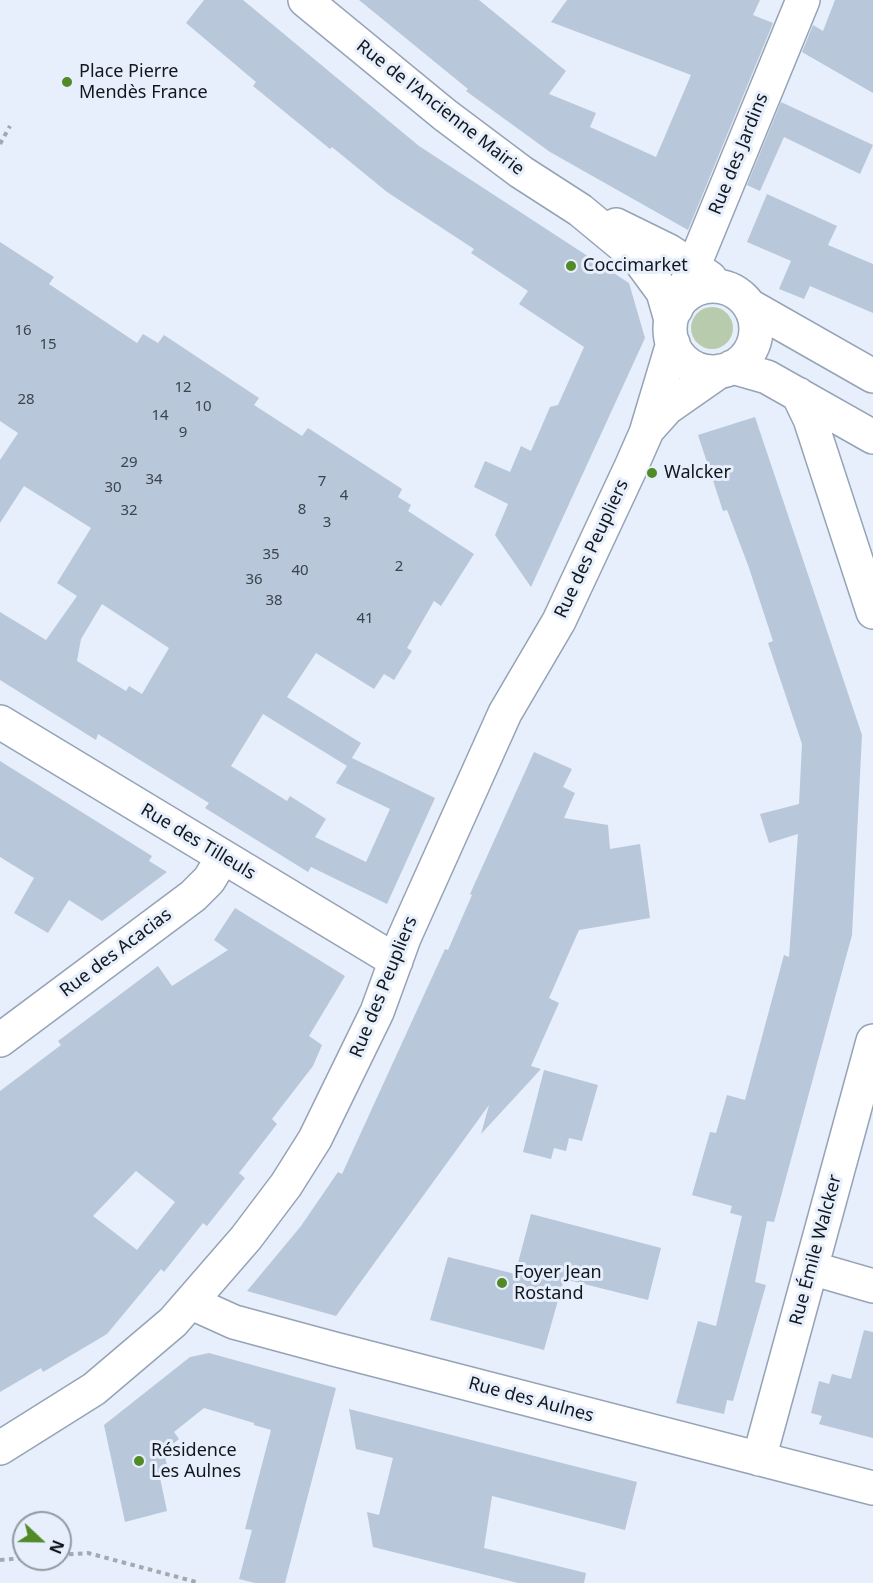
<!DOCTYPE html>
<meta charset="utf-8">
<style>
body{margin:0}
#map{position:relative;width:873px;height:1583px;overflow:hidden;background:#e6effb;font-family:"Noto Sans",sans-serif}
canvas{display:block}
.north{position:absolute;left:12px;top:1511px;width:60px;height:60px;box-sizing:border-box;background:#e6effb;border:2px solid #9199a3;border-radius:50%;rotate:112deg;font-size:16px;font-weight:700;line-height:24px;text-align:center;color:#12171e}
.north::after{content:'';display:block;margin:auto;width:21px;height:27px;background:#518a26;clip-path:polygon(50% 0,100% 100%,50% 72%,0 100%)}
</style>
<div id="map">
<canvas width="873" height="1583"></canvas>
<div class="north">N</div>
</div>
<script>
const c = document.querySelector('canvas').getContext('2d');
c.lineJoin = 'round';
function paint(path, color) { c.fillStyle = color; c.fill(path, 'evenodd'); }
const shape = rows => new Path2D(rows.map(r => 'M' + r).join(''));
function trace(path, color, width, dash) { c.strokeStyle = color; c.lineWidth = width; c.lineCap = dash ? 'butt' : 'round'; c.setLineDash(dash || []); c.stroke(path); }
function label(font, color, halo, rows, align = 'center') {
  c.font = font + ' "Noto Sans",sans-serif'; c.lineWidth = 6; c.setLineDash([]); c.textBaseline = 'middle'; c.strokeStyle = halo; c.fillStyle = color; for (const [text, x, y, turn = 0] of rows) {
    c.save(); c.translate(x, y); c.rotate((+turn || 0) * Math.PI / 180); c.textAlign = isNaN(turn) ? turn : align; if (halo) c.strokeText(text, 0, 0); c.fillText(text, 0, 0); c.restore();
  }
}
const green = shape([
 '691 328a21 21 0 1 1 42 0a21 21 0 1 1-42 0Z'
]);
const building = shape([
 [204,0,243,0,419,146,629,283,645,338,531,587,495,535,508,504,474,487,485,461,510,472,521,446,531,451,550,407,558,405,584,347,519,304,528,291,471,253,474,249,387,192,332,147,330,149,253,86,256,82,186,23],
 [359,0,479,0,566,71,549,94,596,113,590,127,656,157,691,75,551,22,567,0,760,0,753,15,773,23,688,230,550,152,466,91,468,89],
 [835,0,873,0,873,93,802,52,813,25,823,31],
 [781,102,873,145,860,174,784,137,760,191,747,185],
 [767,194,837,226,828,245,873,264,873,313,810,286,804,299,779,289,791,261,747,242],
 [0,242,54,277,49,284,137,343,143,334,158,343,164,335,259,398,254,405,302,436,308,428,402,489,398,497,411,505,408,511,474,554,441,606,434,601,407,648,412,651,394,680,384,674,374,689,316,653,287,697,361,743,347,766,263,714,231,766,287,801,290,796,326,819,315,837,366,862,390,809,336,783,352,758,435,798,387,904,311,867,308,872,205,808,209,803,98,734,96,740,0,680,0,612,46,640,77,596,57,583,91,528,24,486,0,523,0,460,18,433,0,421],
 [102,604,169,648,142,694,129,686,126,691,77,661,81,639],
 [755,417,862,735,852,935,774,1222,767,1221,755,1282,766,1285,733,1401,727,1400,724,1414,676,1403,698,1321,716,1326,742,1216,730,1213,732,1206,692,1195,710,1132,716,1133,727,1095,745,1100,784,955,789,957,798,834,769,843,760,814,799,804,802,744,768,643,773,641,748,565,727,510,723,511,698,435],
 [534,752,572,769,563,787,575,793,564,818,608,825,610,849,640,844,650,918,579,930,549,998,559,1003,531,1066,541,1069,481,1134,489,1105,336,1316,247,1291,301,1226,338,1172,342,1174,445,949,448,950,472,895,470,894],
 [0,761,152,856,149,861,167,872,102,921,69,900,48,933,14,913,34,878,0,857],
 [235,908,345,976,309,1036,322,1045,313,1066,272,1119,277,1124,239,1173,245,1178,207,1226,203,1223,164,1272,161,1269,107,1334,43,1372,41,1368,0,1392,0,1091,61,1045,58,1041,158,966,172,986,228,950,214,940],
 [136,1171,175,1202,137,1250,93,1216],
 [544,1070,598,1085,582,1141,569,1138,566,1151,554,1148,551,1159,523,1152],
 [531,1214,661,1248,648,1300,564,1279,544,1350,430,1320,448,1257,515,1274],
 [864,1330,873,1332,873,1438,819,1424,822,1416,811,1413,819,1381,829,1384,832,1374,851,1379],
 [209,1353,336,1388,285,1583,255,1583,239,1579,252,1530,245,1529,271,1430,254,1425,254,1423,204,1408,174,1432,179,1439,164,1451,168,1471,159,1473,167,1511,125,1522,104,1425,190,1357],
 [349,1409,637,1482,625,1530,492,1496,484,1548,586,1573,584,1583,518,1583,373,1547,367,1512,379,1515,393,1458,356,1449]
]);
const path = shape([
 [0,144,10,126],
 [60,1555,88,1553,200,1583],
 [0,1560,24,1558]
]);
const minor = shape([
 [305,0,445,115,521,172,580,210,638,258,663,292,671,320],
 [616,225,669,251,710,278],
 '670 329a43 43 0 1 1 86 0a43 43 0 1 1-86 0Z',
 [750,306,873,376],
 [676,309,803,0],
 [732,367,767,377,873,437],
 [798,394,810,419,873,612],
 [650,427,667,408,720,371],
 [0,722,396,961],
 [0,1040,193,896,209,880,223,857],
 [811,1268,873,1286],
 [192,1303,234,1322,334,1349,873,1488],
 [0,1448,94,1389,173,1322,246,1238,286,1185,315,1139,377,1012,404,938,505,713,559,621,631,467,646,433,673,343],
 [759,1459,873,1041]
]);
const markers = [
 [67,82,6,"#518a26"],
 [571,266,6,"#518a26"],
 [652,473,6,"#518a26"],
 [502,1283,6,"#518a26"],
 [139,1461,6,"#518a26"]
];
const numberNames = [
 ["16",23,331],
 ["15",48,345],
 ["12",183,388],
 ["28",26,400],
 ["10",203,407],
 ["14",160,416],
 ["9",183,433],
 ["29",129,463],
 ["34",154,480],
 ["7",322,482],
 ["30",113,488],
 ["4",344,496],
 ["8",302,510],
 ["32",129,511],
 ["3",327,523],
 ["35",271,555],
 ["2",399,567],
 ["40",300,571],
 ["36",254,580],
 ["38",274,601],
 ["41",365,619]
];
const poiNames = [
 ["Place Pierre",79,72],
 ["Mendès France",79,93],
 ["Coccimarket",583,266],
 ["Walcker",664,473],
 ["Foyer Jean",514,1273],
 ["Rostand",514,1294],
 ["Résidence",151,1451],
 ["Les Aulnes",151,1472]
];
const streetNames = [
 ["Rue de l'Ancienne Mairie",440,108,38],
 ["Rue des Jardins",739,154,-68],
 ["Rue des Peupliers",592,549,-65],
 ["Rue des Tilleuls",198,842,31],
 ["Rue des Acacias",116,953,-37],
 ["Rue des Peupliers",384,987,-68],
 ["Rue Émile Walcker",816,1250,-75],
 ["Rue des Aulnes",531,1400,15]
];
paint(green, '#b8ccad');
paint(building, '#b9c7da');
trace(minor, '#96a3b6', 36);
trace(path, '#a1a9b3', 4, [4.5, 4.5]);
trace(minor, '#fff', 33);
for (const [x, y, r, color] of markers) { const dot = new Path2D(); dot.arc(x, y, r, 0, 2 * Math.PI); c.fillStyle = color; c.fill(dot); trace(dot, '#e6effb', 2); }
label('15px', '#3c434d', null, numberNames);
label('18px', '#12171e', '#e6effb', poiNames, 'left');
label('18px', '#12171e', '#e6effb', streetNames);
</script>
